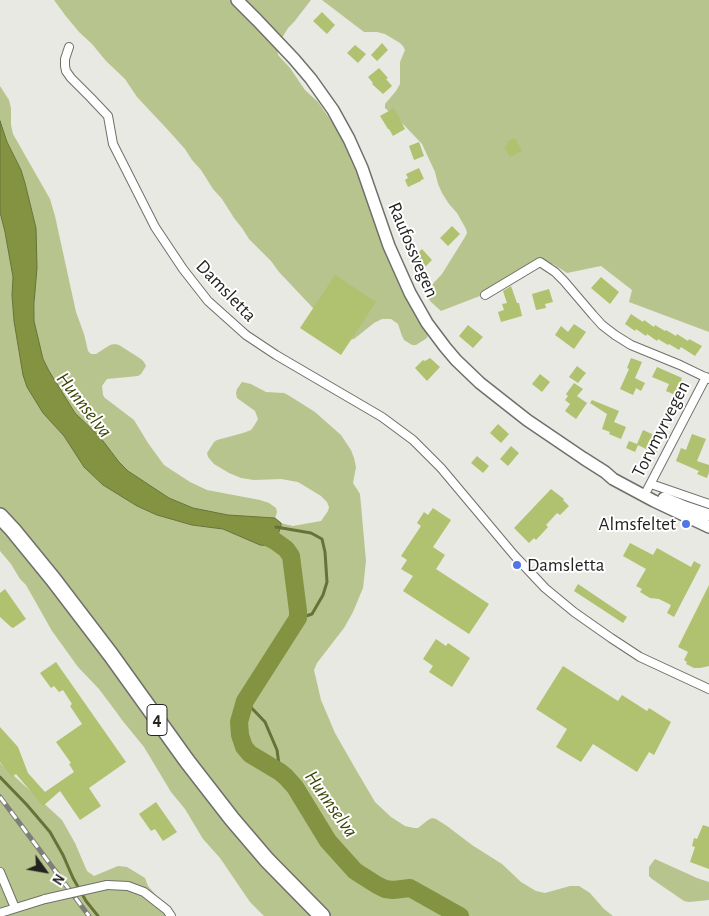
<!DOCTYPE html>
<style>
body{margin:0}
#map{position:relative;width:709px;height:916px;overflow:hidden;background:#e7e9e2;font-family:"Alegreya Sans",sans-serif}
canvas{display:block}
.north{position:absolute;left:20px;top:846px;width:50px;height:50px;-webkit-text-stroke:4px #fff;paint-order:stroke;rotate:122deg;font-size:14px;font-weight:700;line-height:20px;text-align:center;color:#232422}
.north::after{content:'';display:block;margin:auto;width:18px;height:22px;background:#232422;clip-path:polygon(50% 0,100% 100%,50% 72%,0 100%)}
</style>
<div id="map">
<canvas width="709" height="916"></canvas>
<div class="north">N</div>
</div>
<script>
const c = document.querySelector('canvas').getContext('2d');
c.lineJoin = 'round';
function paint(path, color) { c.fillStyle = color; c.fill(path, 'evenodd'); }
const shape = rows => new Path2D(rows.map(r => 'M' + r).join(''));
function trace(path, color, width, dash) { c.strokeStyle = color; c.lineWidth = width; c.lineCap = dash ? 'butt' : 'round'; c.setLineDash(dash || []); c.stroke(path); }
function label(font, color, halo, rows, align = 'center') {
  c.font = font + ' "Alegreya Sans",sans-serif'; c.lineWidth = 4; c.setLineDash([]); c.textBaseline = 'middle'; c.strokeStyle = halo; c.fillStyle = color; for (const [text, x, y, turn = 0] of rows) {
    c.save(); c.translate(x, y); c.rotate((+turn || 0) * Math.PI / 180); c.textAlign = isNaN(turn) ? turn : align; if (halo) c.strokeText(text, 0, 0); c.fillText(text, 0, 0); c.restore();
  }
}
const green = shape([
 [54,0,311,0,294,22,288,28,277,46,278,55,290,68,305,90,318,102,338,131,350,155,370,205,385,253,393,268,399,285,428,335,427,338,416,345,412,345,404,340,402,336,398,324,391,319,382,319,374,323,354,339,341,341,325,327,313,308,279,272,271,261,249,239,242,228,234,218,222,199,213,189,201,170,192,160,185,149,167,129,137,97,125,79,106,61,92,44,79,32,65,15],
 [322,0,709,0,709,332,629,302,632,290,601,266,567,273,553,264,543,263,485,294,441,311,431,302,426,295,427,290,442,274,465,237,467,233,466,229,457,213,449,204,442,193,438,184,435,172,422,144,404,125,385,108,385,104,396,91,400,84,400,62,405,50,403,46,400,43,385,34,377,32,364,32],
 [0,86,9,100,11,108,11,125,13,134,50,199,55,216,76,312,84,334,88,351,91,354,96,354,110,345,115,344,119,345,141,359,144,362,146,366,141,374,138,376,107,379,102,386,103,395,105,398,134,420,148,443,164,465,190,482,207,490,260,500,269,503,276,508,277,512,275,518,228,515,193,508,169,498,128,471,119,462,100,437,75,413,49,371,43,359,34,321,36,228,25,183,21,170,7,142,0,121],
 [0,212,5,232,13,277,12,295,14,321,23,374,27,387,43,413,64,436,84,467,103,485,137,506,157,515,192,525,223,529,260,545,270,546,275,541,281,527,281,523,293,526,321,521,328,511,329,507,327,502,321,496,298,482,281,479,254,480,241,478,229,473,214,464,208,457,207,453,214,442,217,440,243,433,251,430,254,426,258,419,255,411,237,398,236,393,237,389,242,382,251,384,266,392,284,393,288,395,315,412,341,435,351,450,354,458,356,467,353,483,360,494,366,561,363,588,353,612,344,628,317,663,314,670,321,700,335,733,355,768,375,802,391,817,405,826,414,828,418,828,428,820,432,818,436,819,447,826,472,845,502,864,521,882,536,891,545,893,570,886,579,886,590,893,604,909,613,916,264,916,250,902,220,858,203,839,185,809,171,792,144,747,122,720,117,713,99,689,78,667,52,631,26,585,20,579,11,564,0,551],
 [0,763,62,820,75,843,87,871,94,876,118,866,127,867,145,878,148,886,174,916,0,916],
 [655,859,697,878,709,882,709,900,689,902,684,901,652,879,649,876,649,867]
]);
const water = shape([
 [0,121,7,142,21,170,25,183,36,228,37,268,34,303,34,321,43,359,49,371,75,413,100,437,119,462,128,471,169,498,193,508,228,515,275,518,281,523,281,527,275,541,270,546,260,545,223,529,192,525,157,515,137,506,103,485,84,467,64,436,43,413,27,387,23,375,14,321,12,295,13,277,5,232,0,212,0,121]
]);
const stream = shape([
 [276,527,311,533,322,539,325,552,327,582,323,595,312,614,300,618,298,618],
 [245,701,265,722,277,750,280,772],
 [0,777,27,805,50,832,63,855,73,878,86,901,98,916]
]);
const river = shape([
 [256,531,275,541,286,549,291,556,298,611,298,618,245,701,239,722,240,735,244,747,250,754,280,772,286,777,295,787,328,841,355,871,377,885,385,889,393,890,410,888,460,916]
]);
const building = shape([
 [322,12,335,25,327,34,313,21],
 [382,43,388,50,377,61,371,55],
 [355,45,366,54,358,63,347,53],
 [379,68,388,78,386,79,392,86,383,94,372,84,373,83,368,77],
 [394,108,405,129,393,136,389,129,388,129,380,116],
 [515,138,522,151,510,157,504,147,508,145,507,142],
 [419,142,424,156,414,160,409,146],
 [419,168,424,179,421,180,421,181,408,187,405,180,408,178,406,174],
 [452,226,460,234,448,246,440,238],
 [422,249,432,260,423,269,412,258],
 [335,275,376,302,341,355,300,328],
 [601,277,619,292,610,304,591,288],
 [511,286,517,303,519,303,522,316,501,322,498,312,504,310,502,304,507,303,503,291],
 [549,289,553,302,545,304,546,308,536,310,532,294],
 [631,314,643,322,644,320,654,327,655,325,665,331,666,330,676,336,677,334,688,341,689,339,702,346,695,356,681,347,679,350,669,344,668,345,658,339,657,341,647,334,646,336,636,329,635,331,625,324],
 [574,324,586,332,574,349,555,335,561,326,568,332],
 [468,325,483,337,473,348,459,336],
 [430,358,440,367,427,381,415,368,423,360,425,361],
 [631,358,642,362,635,378,645,383,641,391,636,388,633,395,620,389,629,369,627,368],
 [577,366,586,373,578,383,569,377],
 [657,367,682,378,681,380,686,382,680,397,666,391,669,384,652,377],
 [540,374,550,382,542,392,532,384],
 [574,383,583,389,577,396,587,403,576,419,565,411,570,404,565,400,568,396,566,394],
 [592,400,619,411,614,422,626,427,621,439,609,434,610,432,602,429,607,414,590,403],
 [498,424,509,434,501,443,490,433],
 [643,430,663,439,656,454,638,445,635,452,626,448,629,441,637,444],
 [692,434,706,439,697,461,709,465,709,472,707,478,697,474,699,471,676,461,681,448,686,450],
 [511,446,519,453,508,466,500,459],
 [477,456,489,466,483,473,471,463],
 [551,489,564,499,563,500,569,506,560,515,557,513,546,525,548,527,536,540,534,538,529,543,514,528],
 [433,508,451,520,433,547,445,555,436,569,489,604,469,634,403,591,413,576,401,569,407,560,401,556,421,526,417,523,424,512,428,515],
 [630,543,653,555,657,548,691,567,694,561,701,565,674,617,667,613,671,605,659,599,650,598,640,592,642,589,636,586,646,569,623,556],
 [578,584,627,617,623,623,574,591],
 [709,585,709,666,700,668,694,668,686,664,687,662,684,660,688,652,678,647],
 [5,589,26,619,13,628,11,627,0,617,0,593],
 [436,639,446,646,448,643,470,658,452,687,429,672,433,666,423,659],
 [56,662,126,762,89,788,101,806,80,820,60,791,43,806,16,774,12,777,0,762,0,727,18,747,28,773,45,792,74,772,69,764,71,763,56,742,82,724,70,706,72,704,63,690,59,692,54,686,51,688,40,673],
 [563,666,618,701,622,695,647,711,649,708,671,722,654,755,649,752,637,772,593,744,581,762,556,747,567,729,536,709],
 [156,802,177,832,163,841,155,829,151,831,139,814],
 [703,825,709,827,709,869,690,862,695,847,692,846,694,838,697,839]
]);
const street = shape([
 [69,47,65,59,65,66,66,71,71,78,91,98,108,116,113,144,155,227,183,269,208,301,246,335,276,355,382,417,413,440,441,468,514,555,545,588,574,612,611,638,640,657,709,689],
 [485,295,540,262,555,272,564,281,593,315,602,325,615,335,631,345,680,365,709,379],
 [651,484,709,504],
 [644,496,706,377],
 [0,872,15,908],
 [107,885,128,886,144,892,167,910,171,916],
 [0,913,45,899]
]);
const secondary = shape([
 [237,0,257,20,294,59,311,79,333,110,349,139,362,168,389,246,410,293,427,323,445,347,456,360,480,383,527,420,583,458,605,472,613,479,654,501,709,527],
 [664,498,685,507,709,515]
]);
const highway = shape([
 [0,516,13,530,53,579,111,655,187,761,232,819,267,860,322,916]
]);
const rail = shape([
 [0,797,89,916]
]);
const streetBridge = shape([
 [45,899,107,885]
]);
const markers = [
 [686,524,5,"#5274e9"],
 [517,565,5,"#5274e9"]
];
const shields = [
 [157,720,20]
];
const shieldNames = [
 ["4",157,720]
];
const streetNames = [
 ["Raufossvegen",413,250,67],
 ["Damsletta",226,291,46],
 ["Torvmyrvegen",661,429,-63]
];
const poiNames = [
 ["Almsfeltet",676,524],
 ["Damsletta",527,565,"left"]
];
const waterNames = [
 ["Hunnselva",84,405,52],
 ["Hunnselva",331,804,55]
];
paint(green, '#b8c48d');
paint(water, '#849342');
trace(water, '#677238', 1);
trace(stream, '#677238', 3);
trace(river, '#849342', 18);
paint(building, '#b0c16f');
trace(street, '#6f706b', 10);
trace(secondary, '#6f706b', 14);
trace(highway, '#6f706b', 18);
trace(street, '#fff', 8);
trace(secondary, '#fff', 11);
trace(highway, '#fff', 15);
trace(rail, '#7e7f7b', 5);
trace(rail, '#fff', 3, [9]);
trace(streetBridge, '#6f706b', 10, []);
trace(streetBridge, '#fff', 8);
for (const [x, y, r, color] of markers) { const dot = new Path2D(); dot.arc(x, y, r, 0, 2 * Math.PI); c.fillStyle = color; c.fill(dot); trace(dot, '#fff', 2); }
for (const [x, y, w] of shields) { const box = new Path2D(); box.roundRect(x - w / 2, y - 15.5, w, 31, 4); c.fillStyle = '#fff'; c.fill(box); trace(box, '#232422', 1); }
label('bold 18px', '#232422', null, shieldNames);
label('19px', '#232422', '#fff', streetNames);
label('19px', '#232422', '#fff', poiNames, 'right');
label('italic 20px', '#3d4607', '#fff', waterNames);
</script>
